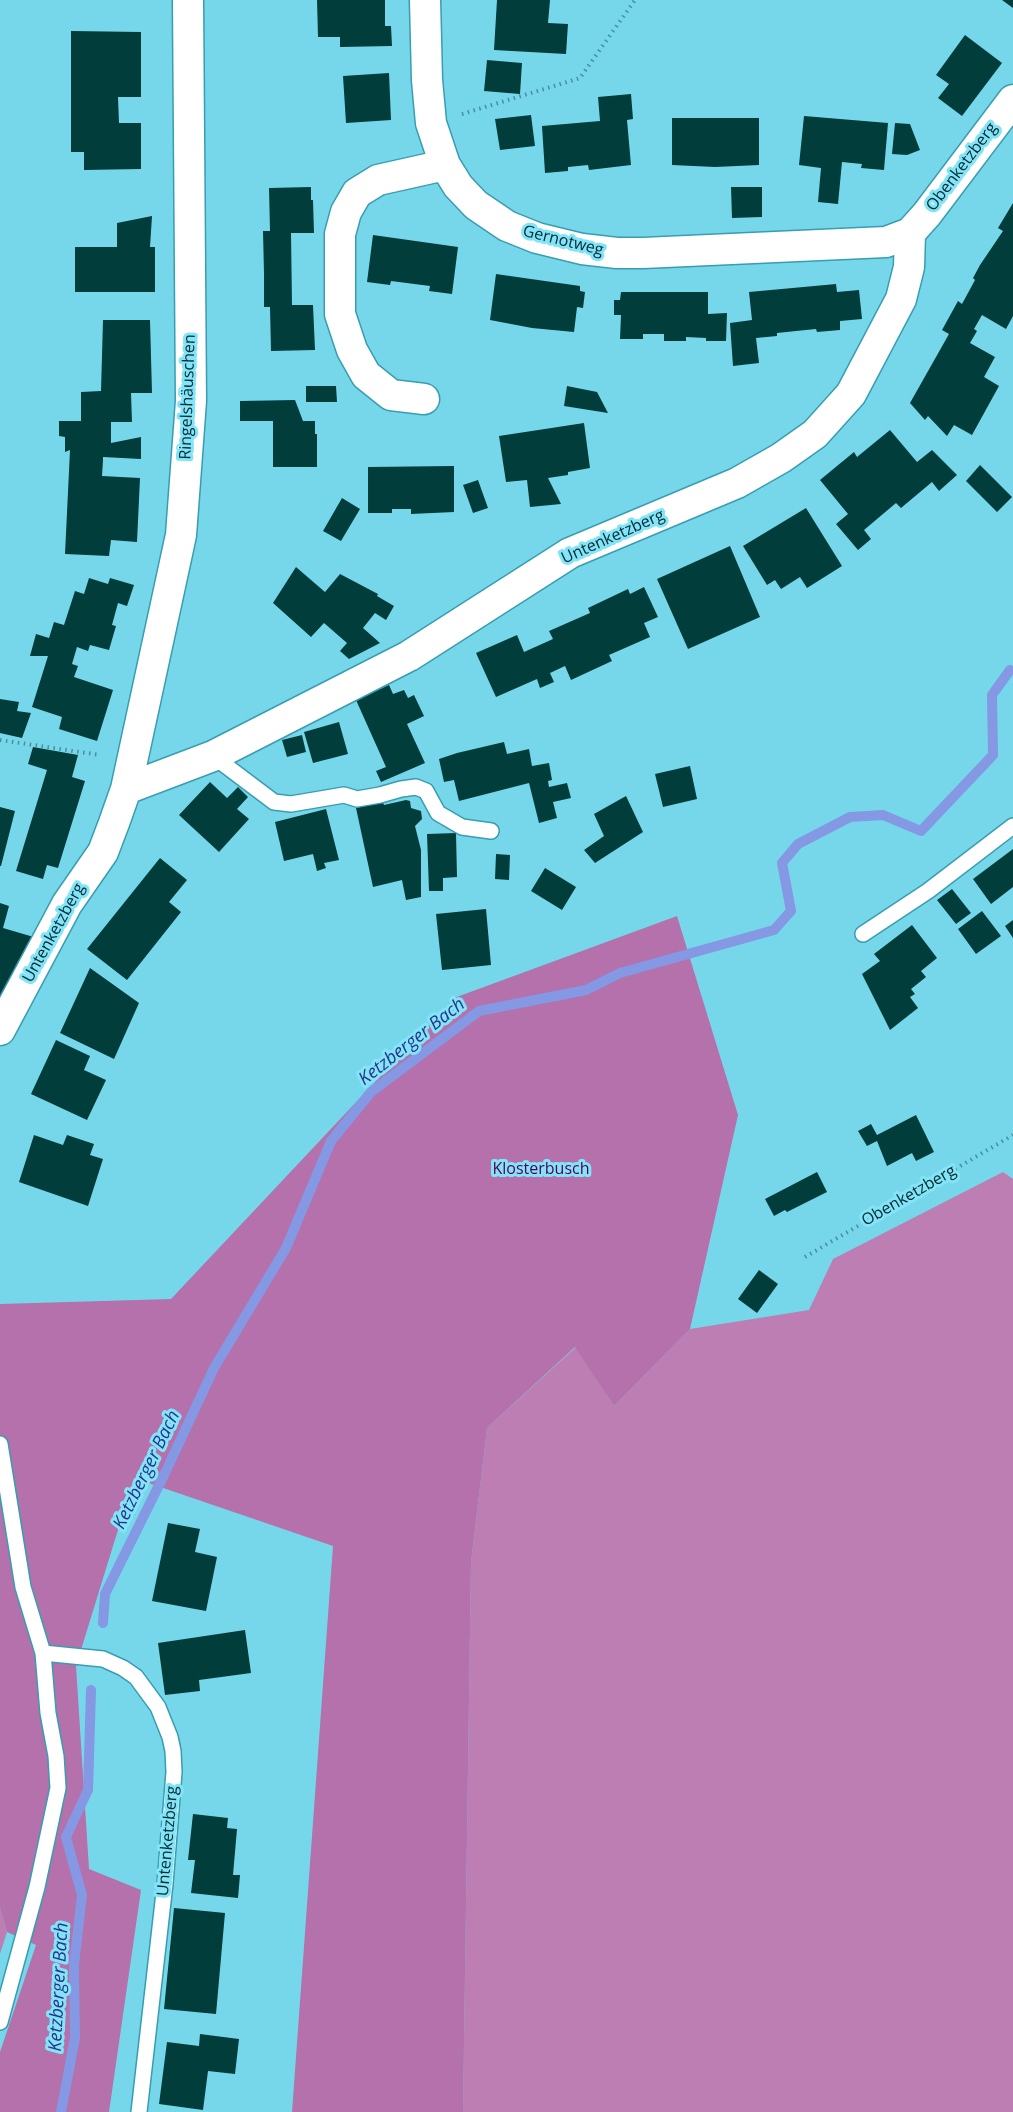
<!DOCTYPE html>
<meta charset="utf-8">
<style>
body{margin:0}
canvas{display:block;background:#76d7ea}
</style>
<canvas width="1013" height="2112"></canvas>
<script>
const c = document.querySelector('canvas').getContext('2d');
c.lineJoin = 'round';
function paint(path, color) { c.fillStyle = color; c.fill(path, 'evenodd'); }
const shape = rows => new Path2D(rows.map(r => 'M' + r).join(''));
function trace(path, color, width, dash) { c.strokeStyle = color; c.lineWidth = width; c.lineCap = dash ? 'butt' : 'round'; c.setLineDash(dash || []); c.stroke(path); }
function label(font, color, halo, rows, align = 'center') {
  c.font = font + ' "Open Sans",sans-serif'; c.lineWidth = 6; c.setLineDash([]); c.textBaseline = 'middle'; c.strokeStyle = halo; c.fillStyle = color; for (const [text, x, y, turn = 0] of rows) {
    c.save(); c.translate(x, y); c.rotate((+turn || 0) * Math.PI / 180); c.textAlign = isNaN(turn) ? turn : align; if (halo) c.strokeText(text, 0, 0); c.fillText(text, 0, 0); c.restore();
  }
}
const green = shape([
 [1003,1172,1013,1179,1013,2112,463,2112,471,1562,487,1428,576,1347,614,1406,690,1329,809,1310,833,1259],
 [0,1908,7,1932,0,1954]
]);
const forest = shape([
 [677,916,738,1115,690,1329,614,1406,575,1347,487,1428,471,1562,463,2112,292,2112,333,1546,134,1478,76,1666,89,1869,141,1890,109,2112,0,2112,0,2052,36,1945,7,1932,0,1908,0,1304,171,1299,454,998]
]);
const stream = shape([
 [103,1623,105,1594,165,1473,214,1368,286,1248,331,1141,371,1092,479,1011,586,990,620,973,774,930,791,911,782,863,798,844,850,817,883,815,921,831,993,755,992,695,1010,670],
 [61,2112,75,2038,74,1965,82,1895,66,1837,88,1790,91,1690]
]);
const building = shape([
 [317,0,385,0,385,26,391,26,392,46,340,47,340,37,318,37],
 [497,0,550,0,548,23,568,24,566,54,494,50],
 [1002,0,1013,0,1013,8],
 [71,31,141,32,141,97,118,97,119,123,141,123,141,169,84,170,84,152,71,152],
 [965,35,1002,63,962,116,938,98,949,84,936,75],
 [487,60,522,63,520,94,484,91],
 [389,73,391,120,346,123,343,76],
 [631,94,633,119,627,120,631,165,589,170,588,165,568,167,568,171,545,173,542,126,600,121,598,97],
 [531,115,535,146,500,150,495,119],
 [804,116,888,123,884,170,861,168,862,164,842,162,838,204,818,202,821,168,799,165],
 [672,118,759,118,759,165,715,167,672,165],
 [895,123,910,124,920,150,907,155,892,154],
 [311,187,311,200,313,200,314,233,291,233,292,305,313,305,315,350,271,351,270,307,264,307,264,273,263,231,270,231,269,188],
 [731,187,762,187,762,217,732,218],
 [1013,203,1013,316,1006,329,982,315,974,329,977,331,970,343,995,357,984,377,999,386,972,435,954,425,947,436,928,416,925,420,910,403,949,334,942,330,958,301,962,304,975,280,973,278,980,265,1003,231,998,228],
 [152,216,150,247,155,247,155,292,75,292,75,247,117,247,117,223],
 [373,235,458,247,452,294,429,291,430,286,391,281,390,285,367,282],
 [496,274,580,286,580,291,585,292,583,308,577,307,574,332,532,328,490,320],
 [836,284,837,292,859,290,862,319,840,321,840,330,817,332,816,329,796,331,777,333,777,336,756,338,759,363,733,366,730,323,752,320,749,292],
 [621,292,708,292,708,314,727,313,726,341,706,341,706,338,686,337,686,341,664,341,664,334,643,334,643,339,620,339,621,315,614,315,614,300,620,300],
 [103,320,150,320,152,393,131,393,132,422,111,422,111,443,141,437,141,459,103,457,103,460,102,476,140,478,137,542,111,540,109,556,65,554,70,450,65,452,65,437,59,436,59,421,81,421,81,392,101,391],
 [306,386,336,386,337,402,306,402],
 [567,386,597,392,608,413,564,406],
 [295,400,303,421,315,421,315,434,317,434,317,467,273,467,273,421,240,421,240,401],
 [584,423,590,468,568,472,568,475,548,478,561,504,530,507,527,480,506,482,499,436],
 [890,430,917,462,932,450,957,475,939,491,932,482,901,508,896,503,864,530,871,539,858,550,836,524,848,514,820,480,854,452,857,457],
 [980,465,1012,497,997,512,966,481],
 [454,466,454,512,411,514,411,509,392,509,392,513,368,513,368,467],
 [478,480,488,508,473,513,463,485],
 [342,498,360,509,341,541,323,531],
 [806,508,842,566,807,588,800,577,781,589,775,580,767,585,743,546],
 [730,546,760,617,688,649,657,579],
 [296,567,325,592,340,574,378,594,377,596,394,606,386,620,375,613,363,628,380,643,349,659,340,651,347,643,324,623,311,637,273,603],
 [89,578,108,584,110,578,134,585,127,606,118,603,112,625,116,626,109,650,90,645,88,651,77,647,72,664,78,666,74,677,113,690,97,741,59,729,62,717,32,707,48,656,30,656,36,634,49,638,54,622,64,625,75,591,84,594],
 [644,587,658,617,644,623,650,637,609,655,612,661,571,680,565,666,550,673,554,682,540,688,537,679,496,697,476,653,517,635,524,652,553,639,549,631,590,613,588,608,628,589,630,594],
 [389,685,393,694,404,690,408,698,414,695,424,716,407,724,425,763,381,782,376,771,386,767,356,700],
 [0,699,19,702,17,711,31,713,22,738,0,733],
 [339,722,348,754,313,763,304,732],
 [302,735,306,752,287,757,282,740],
 [504,742,507,754,529,749,532,766,549,763,552,780,548,781,549,787,567,783,571,798,553,802,557,818,539,823,529,783,459,801,454,780,444,782,439,759,457,753],
 [33,747,78,755,72,777,85,781,58,868,47,865,43,879,16,871,47,770,28,764],
 [690,766,697,799,663,807,655,774],
 [210,782,227,798,238,787,248,797,237,809,249,819,219,852,179,815],
 [626,796,643,832,595,863,584,850,604,836,594,814],
 [406,800,410,801,411,808,421,811,422,819,415,826,421,850,421,897,406,900,402,880,373,887,356,808,383,802,384,805],
 [0,807,15,811,1,866,0,866],
 [326,809,339,860,324,863,326,868,317,871,313,854,284,861,275,822],
 [456,833,457,877,443,878,443,891,429,891,427,834],
 [1013,849,1013,887,991,904,973,879],
 [496,854,510,855,509,880,495,879],
 [160,858,187,880,169,902,181,912,127,980,87,949],
 [545,868,576,887,562,910,531,891],
 [952,889,971,913,956,924,937,900],
 [0,903,9,906,3,928,37,938,0,1002],
 [486,909,491,965,442,970,436,914],
 [982,911,1001,936,976,954,958,929],
 [1013,920,1013,938,1005,926],
 [912,925,937,958,921,971,926,977,911,989,915,994,910,997,918,1008,890,1030,862,974,880,961,874,954],
 [90,968,139,1003,114,1059,60,1033],
 [56,1040,90,1056,84,1070,106,1080,87,1120,31,1094],
 [916,1115,934,1152,916,1161,912,1153,887,1166,877,1141,867,1146,858,1131,871,1124,877,1135],
 [34,1135,63,1145,67,1135,94,1144,90,1155,103,1159,88,1206,19,1182],
 [817,1172,827,1192,787,1212,785,1210,774,1216,765,1199],
 [759,1270,778,1284,757,1313,738,1299],
 [168,1523,200,1529,195,1552,217,1557,206,1611,152,1601],
 [245,1630,251,1673,199,1680,200,1691,165,1695,158,1643],
 [193,1814,228,1818,227,1828,237,1829,233,1875,240,1875,238,1898,191,1893,195,1860,188,1860],
 [174,1908,225,1913,216,2014,164,2009],
 [200,2034,239,2039,235,2074,208,2071,203,2110,159,2104,167,2042,199,2046]
]);
const path = shape([
 [462,114,580,78,635,0],
 [0,740,100,755],
 [805,1257,1013,1135]
]);
const lane = shape([
 [213,756,274,802,291,804,344,795,357,799,380,795,401,789,416,787,426,791,438,813,462,827,491,831],
 [863,934,928,891,1013,826],
 [0,1444,23,1587,43,1653,48,1713,56,1756,58,1788,37,1887,0,2022],
 [43,1653,103,1659,123,1668,136,1677,158,1707,170,1737,173,1751,174,1772,165,1884,139,2112]
]);
const street = shape([
 [425,0,427,80,431,123,445,165,458,186,476,205,507,226,537,238,582,249,617,253,643,253,886,242,910,233,927,214,1013,100],
 [424,399,391,395,366,375,352,350,340,314,340,234,346,212,357,193,378,180,445,165],
 [126,789,213,756,409,656,570,553,737,483,781,458,815,434,851,394,901,299,909,267,910,233],
 [0,1030,67,904,103,852,114,823,126,789,181,535,191,401,188,0]
]);
const streetNames = [
 ["Obenketzberg",962,167,-53],
 ["Gernotweg",563,241,14],
 ["Ringelshäuschen",188,397,-88],
 ["Untenketzberg",613,537,-24],
 ["Untenketzberg",54,933,-61],
 ["Obenketzberg",909,1196,-30],
 ["Untenketzberg",168,1841,-85]
];
const parkNames = [
 ["Klosterbusch",541,1169]
];
const waterNames = [
 ["Ketzberger Bach",412,1042,-38],
 ["Ketzberger Bach",147,1470,-64],
 ["Ketzberger Bach",59,1987,-87]
];
paint(green, '#bc7eb3');
paint(forest, '#b471ab');
trace(stream, '#8498e4', 10);
paint(building, '#003d3b');
trace(lane, '#389db0', 18);
trace(street, '#389db0', 33);
trace(path, '#45909f', 4, [1.5, 4.5]);
trace(lane, '#fff', 15);
trace(street, '#fff', 30);
label('16px', '#002b33', '#83e4f7', streetNames);
label('16px', '#570051', '#83e4f7', parkNames);
label('italic 18px', '#28338a', '#83e4f7', waterNames);
</script>
